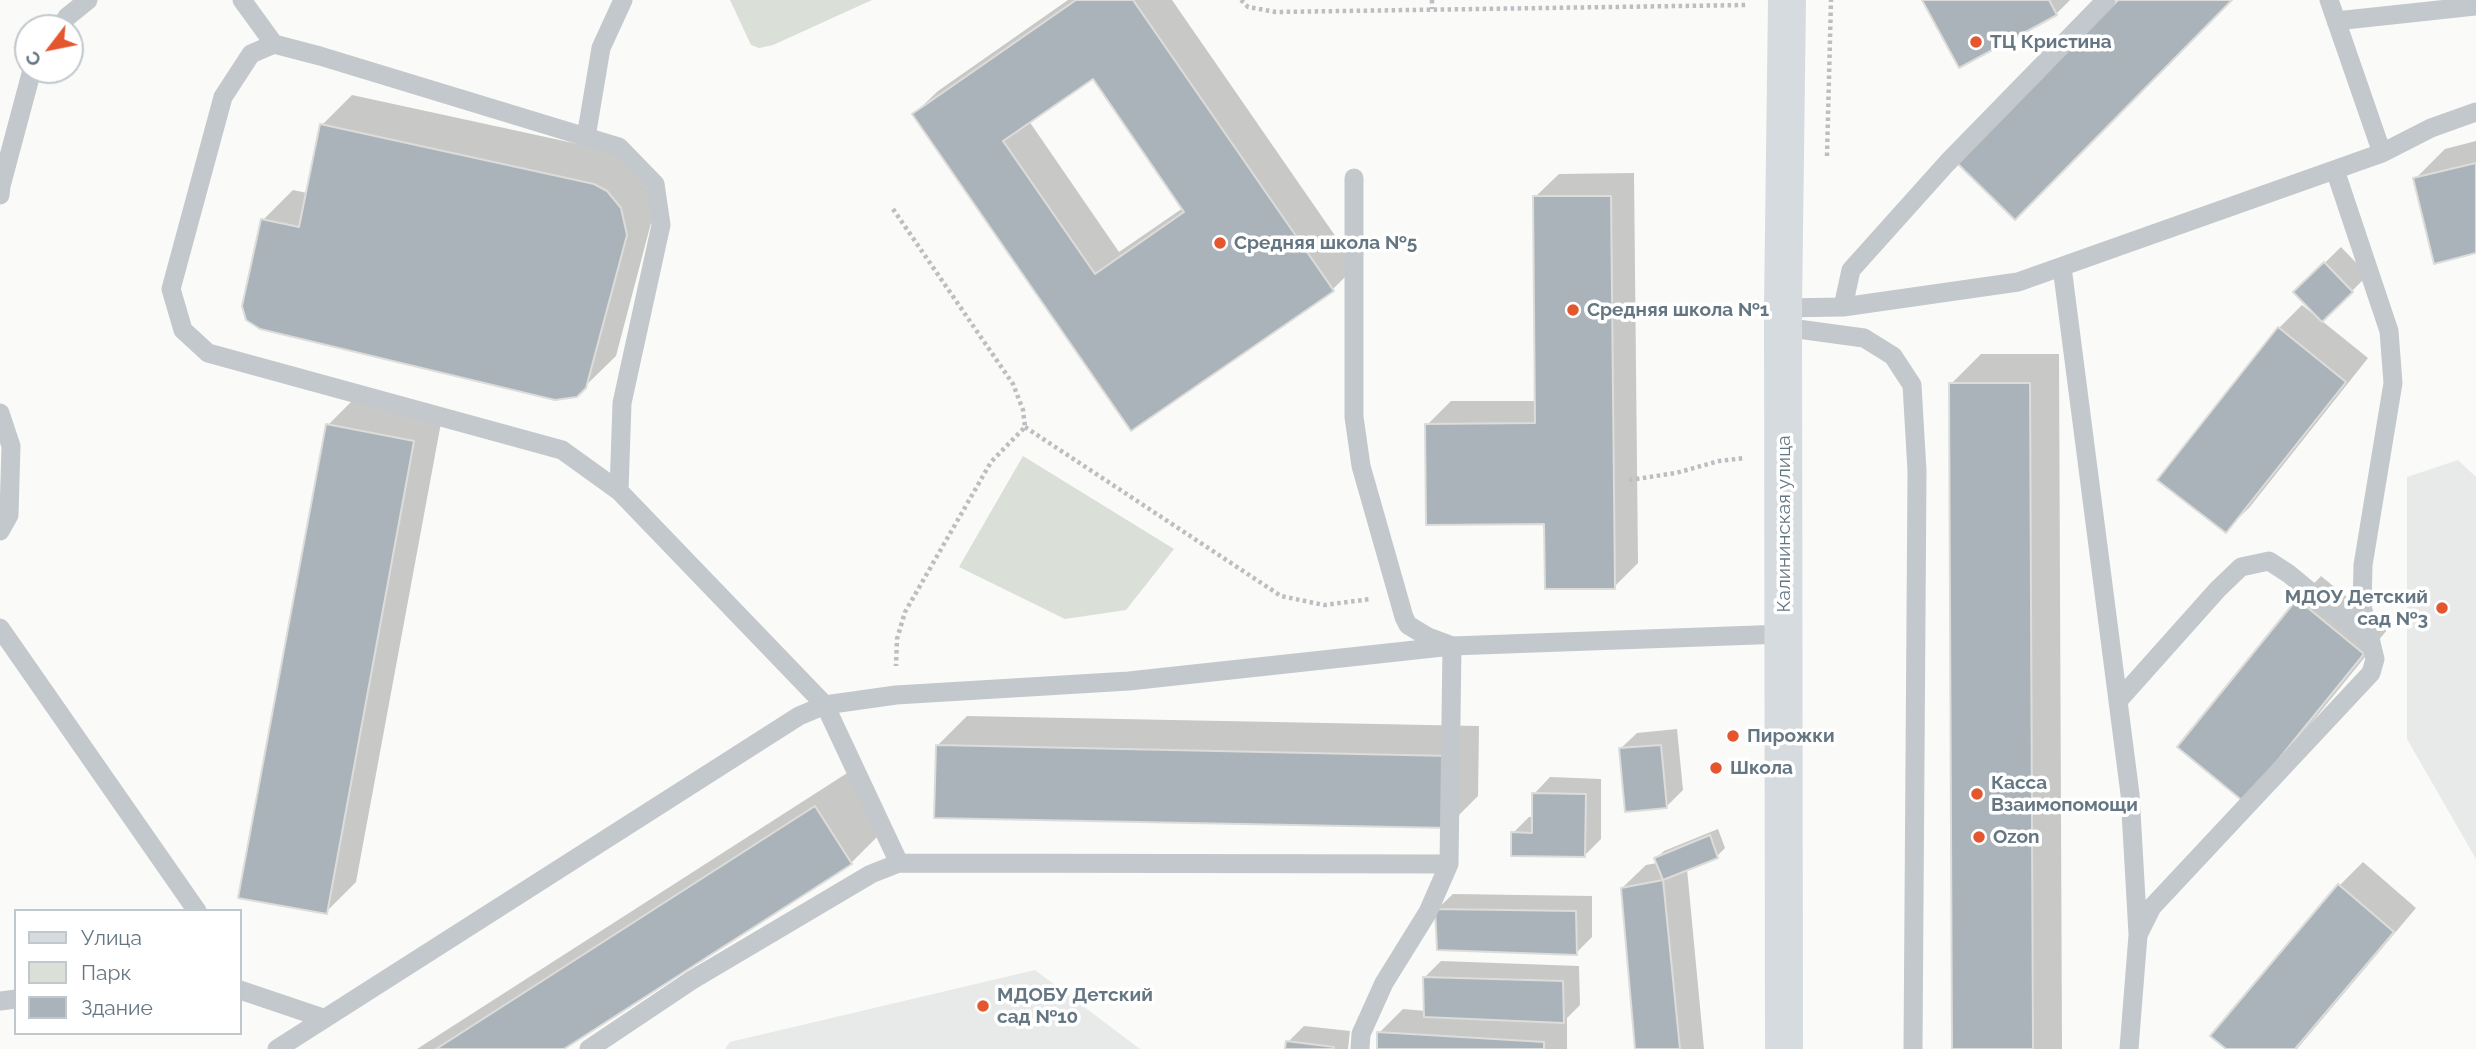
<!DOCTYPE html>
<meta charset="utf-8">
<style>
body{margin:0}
#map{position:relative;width:2476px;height:1049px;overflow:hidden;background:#fafaf8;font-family:Raleway,sans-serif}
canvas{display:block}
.legend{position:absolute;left:14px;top:909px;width:228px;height:126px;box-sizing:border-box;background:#fff;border:2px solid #c1c8cd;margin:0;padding:9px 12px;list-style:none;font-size:21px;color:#657683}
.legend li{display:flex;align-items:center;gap:14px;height:35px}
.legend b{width:35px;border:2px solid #c1c8cd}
.north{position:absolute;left:14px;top:14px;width:70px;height:70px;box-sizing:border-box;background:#fff;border:2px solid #c1c8cd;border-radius:50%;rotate:238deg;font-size:19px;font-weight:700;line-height:28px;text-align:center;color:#657683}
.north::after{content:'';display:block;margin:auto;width:24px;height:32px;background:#e4572e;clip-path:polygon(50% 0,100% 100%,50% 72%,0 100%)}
</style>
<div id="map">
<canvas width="2476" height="1049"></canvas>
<ul class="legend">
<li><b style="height:9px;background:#d6dbdf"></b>Улица</li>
<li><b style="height:19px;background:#dadfd7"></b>Парк</li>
<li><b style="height:19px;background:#aab3b9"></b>Здание</li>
</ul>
<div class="north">С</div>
</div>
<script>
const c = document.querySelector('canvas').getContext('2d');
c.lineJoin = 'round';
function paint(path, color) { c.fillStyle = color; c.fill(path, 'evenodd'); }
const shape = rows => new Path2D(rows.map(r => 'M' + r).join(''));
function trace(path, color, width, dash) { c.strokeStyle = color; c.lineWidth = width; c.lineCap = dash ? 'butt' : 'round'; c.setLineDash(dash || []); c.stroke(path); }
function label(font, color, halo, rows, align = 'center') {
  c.font = font + ' Raleway,sans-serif'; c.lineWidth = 7; c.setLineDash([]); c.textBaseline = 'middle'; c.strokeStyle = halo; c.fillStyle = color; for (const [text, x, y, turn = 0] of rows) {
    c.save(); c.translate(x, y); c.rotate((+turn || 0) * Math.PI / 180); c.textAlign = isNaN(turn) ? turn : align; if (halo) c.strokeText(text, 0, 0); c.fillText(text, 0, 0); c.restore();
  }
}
const built = shape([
 [2458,460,2476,477,2476,859,2407,739,2407,477],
 [1035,970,1140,1049,725,1049,730,1042]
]);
const green = shape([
 [730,0,872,0,773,45,759,48,751,45],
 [1023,456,1174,549,1126,610,1065,619,959,567]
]);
const shadow = shape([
 [1068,0,1172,0,1356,266,1332,290,1131,429,914,114,938,91],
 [1093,77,1183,208,1119,252,1029,121],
 [1924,0,2070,0,2056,14],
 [352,95,624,154,656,204,616,356,576,395,263,220,293,190,307,193,322,125],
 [2476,141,2476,251,2415,179,2445,149],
 [1634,173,1638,563,1614,587,1546,523,1427,425,1451,401,1537,401,1535,197,1559,174],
 [2341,247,2368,275,2322,321,2368,358,2249,508,2225,531,2279,328,2302,305,2312,313,2314,311,2295,292],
 [1981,354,2059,354,2062,1049,1954,1049,1951,384],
 [358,395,443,412,356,882,326,912,328,425],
 [2321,576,2387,630,2268,776,2298,600],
 [967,716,1479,726,1478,796,1448,826,937,746],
 [1677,729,1683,790,1667,806,1620,749,1637,733],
 [855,768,890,824,851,863,561,1049,417,1049],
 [1550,777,1601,779,1601,839,1585,855,1513,833,1529,817,1533,817,1534,794],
 [1718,829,1725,848,1717,856,1687,869,1704,1049,1637,1049,1622,888,1646,865,1657,863,1656,858,1664,851],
 [2363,862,2416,908,2297,1049,2229,1049,2213,1035,2340,885],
 [1453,894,1592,896,1592,937,1576,953,1436,910],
 [1441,961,1579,966,1580,1005,1567,1018,1567,1049,1379,1049,1379,1033,1403,1009,1426,1011,1425,977],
 [1304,1026,1350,1031,1348,1049,1287,1049,1288,1042]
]);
const building = shape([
 [1076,0,1133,0,1334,291,1131,431,912,114,1076,0],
 [1093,79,1184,212,1095,274,1003,141,1093,79],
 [1922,0,2049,0,2057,15,1959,68,1922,0],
 [2118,0,2232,0,2015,220,1957,163,2118,0],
 [320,124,594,184,607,191,621,208,627,235,586,388,577,397,555,400,260,329,246,320,242,306,261,219,299,227,320,124],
 [2476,163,2476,253,2434,264,2413,178,2476,163],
 [1533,196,1611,196,1615,589,1545,589,1544,524,1426,525,1425,424,1535,423,1533,196],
 [2324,262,2353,292,2322,322,2293,292,2324,262],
 [2278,327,2346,382,2226,533,2157,480,2278,327],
 [1949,383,2030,383,2033,1049,1952,1049,1949,383],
 [326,424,414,441,327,914,238,898,326,424],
 [2297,599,2364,654,2244,802,2177,747,2297,599],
 [936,745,1450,756,1449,828,934,818,936,745],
 [1661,745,1667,808,1625,812,1619,748,1661,745],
 [1532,793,1586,794,1585,857,1511,856,1511,832,1532,833,1532,793],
 [815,806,852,864,564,1049,436,1049,815,806],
 [1710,835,1718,858,1663,880,1654,858,1710,835],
 [1663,880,1680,1049,1635,1049,1621,888,1663,880],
 [2338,884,2394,932,2295,1049,2226,1049,2210,1036,2338,884],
 [1435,909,1576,911,1577,955,1437,950,1435,909],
 [1423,977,1563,981,1564,1023,1424,1017,1423,977],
 [1377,1032,1544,1042,1544,1049,1377,1049,1377,1032],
 [1286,1041,1334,1047,1334,1049,1285,1049,1286,1041]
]);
const path = shape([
 [1241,0,1248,7,1276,12,1746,5],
 [1432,0,1432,9],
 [1827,156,1831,0],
 [893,209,1013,384,1023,410,1025,427,991,462,905,612,897,639,896,666],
 [1025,427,1281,596,1324,605,1371,599],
 [1629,480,1676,473,1719,461,1745,458]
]);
const lane = shape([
 [242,0,274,44],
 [2329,0,2382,153],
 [2336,21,2476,6],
 [60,28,67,17,88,0],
 [586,137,601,48,623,0],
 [1354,178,1354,417,1361,466,1404,617,1408,625,1428,637,1452,646,1449,864,1428,912,1384,983,1361,1034,1360,1049],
 [0,195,1,186,32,70],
 [2062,267,2130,794,2138,934],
 [1843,307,1851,270,1947,163,2106,0],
 [1783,308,1843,307,2018,282,2382,153,2431,128,2476,112],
 [1783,327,1864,338,1893,356,1912,385,1917,471,1913,1049],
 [0,413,11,446,9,515,0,531],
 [619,491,622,403,661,225,655,184,619,147,320,56,274,44,251,54,223,97,171,289,183,330,208,353,562,450,619,491,825,705,899,863],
 [0,628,197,911],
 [2118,701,2218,589,2241,567,2269,561,2289,574,2371,642],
 [240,990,323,1018],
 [0,1001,16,999],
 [277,1049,799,716,825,705,896,695,1129,681,1452,646,1784,634],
 [589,1049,692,980,871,874,899,863,1449,864],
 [2129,1049,2138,935,2152,907,2371,673,2375,659,2362,606,2363,565,2393,383,2389,331,2335,170]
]);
const secondary = shape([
 [1784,1049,1783,308,1787,0]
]);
const markers = [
 [1976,42,7,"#e4572e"],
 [1220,243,7,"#e4572e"],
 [1573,310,7,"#e4572e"],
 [2442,608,7,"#e4572e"],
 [1733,736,7,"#e4572e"],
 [1716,768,7,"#e4572e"],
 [1977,794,7,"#e4572e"],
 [1979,837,7,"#e4572e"],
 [983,1006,7,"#e4572e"]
];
const poiNames = [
 ["ТЦ Кристина",1990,42],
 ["Средняя школа №5",1234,243],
 ["Средняя школа №1",1587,310],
 ["МДОУ Детский",2428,597,"right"],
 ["сад №3",2428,619,"right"],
 ["Пирожки",1747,736],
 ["Школа",1730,768],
 ["Касса",1991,783],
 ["Взаимопомощи",1991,805],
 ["Ozon",1993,837],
 ["МДОБУ Детский",997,995],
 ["сад №10",997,1017]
];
const streetNames = [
 ["Калининская улица",1784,524,-90]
];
paint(built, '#e8e9e9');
paint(green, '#dadfd7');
paint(shadow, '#0003');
paint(building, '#aab3b9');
trace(building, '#dcdcda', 2);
trace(path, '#bbbfc2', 4.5, [3.5, 3.5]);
trace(lane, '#c3c8cc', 19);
trace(secondary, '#d6dbdf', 38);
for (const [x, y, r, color] of markers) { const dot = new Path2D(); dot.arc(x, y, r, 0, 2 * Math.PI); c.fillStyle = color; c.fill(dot); trace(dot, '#fff', 2.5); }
label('bold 19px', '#657683', '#fff', poiNames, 'left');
label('19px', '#657683', '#fff', streetNames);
</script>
